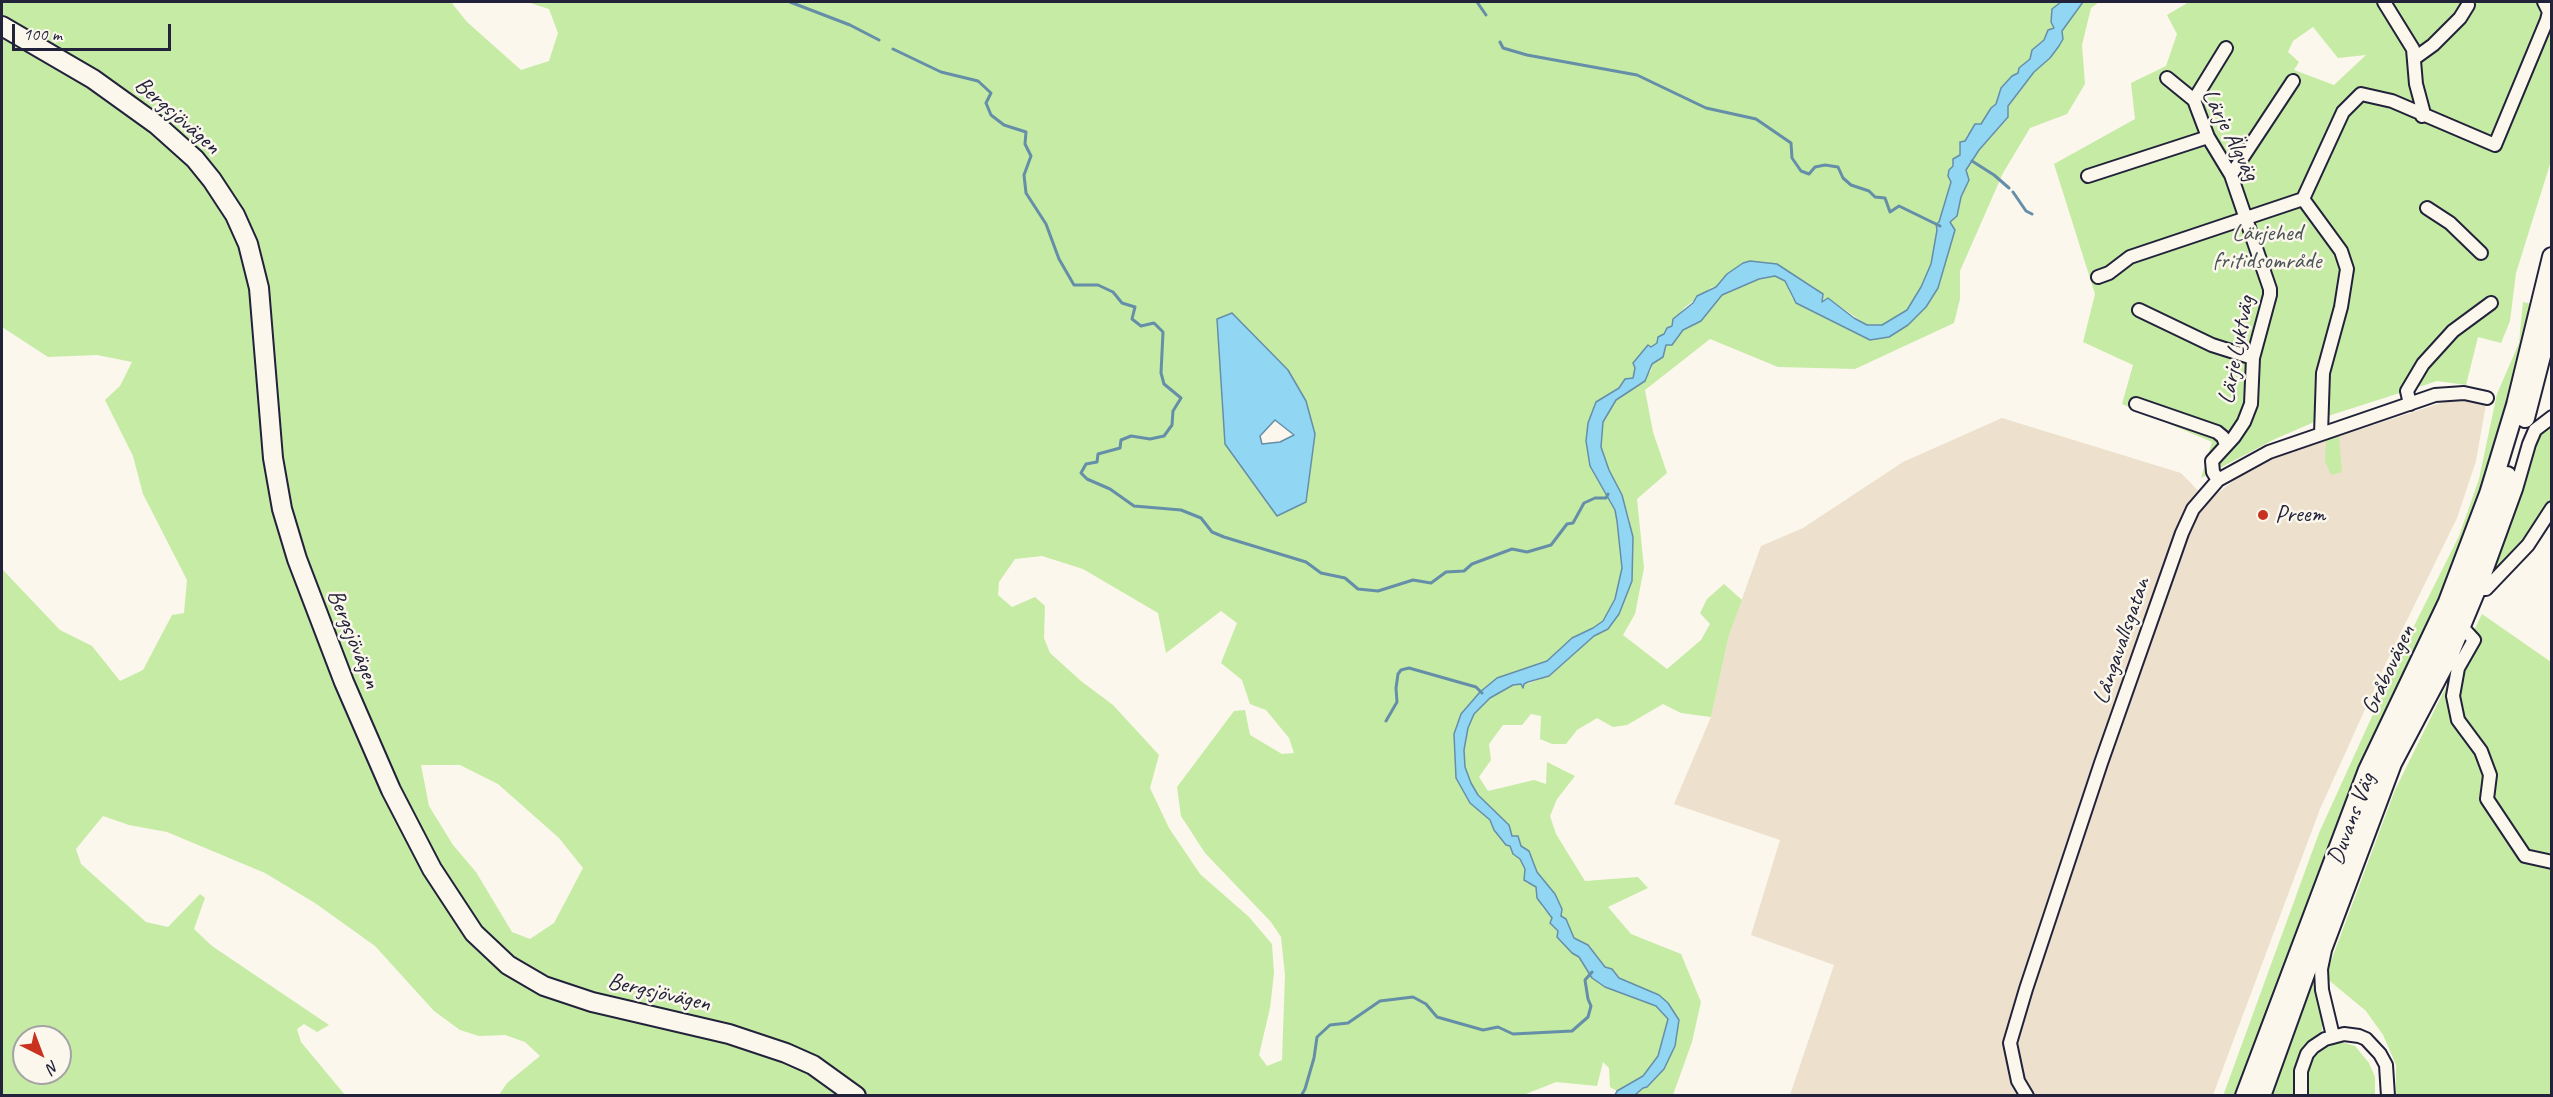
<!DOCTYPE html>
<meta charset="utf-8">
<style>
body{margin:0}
#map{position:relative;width:2553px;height:1097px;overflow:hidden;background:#fbf7ec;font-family:Caveat,sans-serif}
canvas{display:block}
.frame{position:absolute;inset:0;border:3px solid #22223b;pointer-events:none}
.north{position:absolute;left:12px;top:1025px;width:60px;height:60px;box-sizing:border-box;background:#fbf7ec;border:2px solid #a4a2a5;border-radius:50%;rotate:138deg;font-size:16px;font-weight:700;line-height:24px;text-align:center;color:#22223b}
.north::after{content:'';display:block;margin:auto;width:21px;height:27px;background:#c8321e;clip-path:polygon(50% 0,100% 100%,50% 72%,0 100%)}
.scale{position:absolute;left:12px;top:24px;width:159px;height:27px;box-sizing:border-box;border:3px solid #22223b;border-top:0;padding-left:8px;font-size:18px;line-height:21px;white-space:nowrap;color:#22223b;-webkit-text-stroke:4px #fbf7ec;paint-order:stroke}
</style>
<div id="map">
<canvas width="2553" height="1097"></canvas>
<div class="frame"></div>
<div class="north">N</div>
<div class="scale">100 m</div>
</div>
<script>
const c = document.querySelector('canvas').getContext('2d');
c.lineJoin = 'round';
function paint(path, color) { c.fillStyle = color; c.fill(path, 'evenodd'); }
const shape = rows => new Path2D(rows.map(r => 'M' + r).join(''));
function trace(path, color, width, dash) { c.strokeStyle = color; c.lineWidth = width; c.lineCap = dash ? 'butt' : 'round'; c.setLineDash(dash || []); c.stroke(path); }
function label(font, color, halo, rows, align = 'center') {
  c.font = font + ' Caveat,sans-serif'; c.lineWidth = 5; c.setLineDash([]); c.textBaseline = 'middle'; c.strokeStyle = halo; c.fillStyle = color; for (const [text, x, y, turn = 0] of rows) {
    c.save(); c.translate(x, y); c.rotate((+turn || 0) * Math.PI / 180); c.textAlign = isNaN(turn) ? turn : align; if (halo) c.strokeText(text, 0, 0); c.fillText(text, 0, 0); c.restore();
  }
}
const built = shape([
 [2487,398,2476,461,2457,518,2386,663,2320,809,2213,1095,1790,1095,1834,965,1751,935,1780,840,1674,804,1711,717,1729,635,1761,546,1803,528,1903,462,2002,418,2181,473,2208,501,2242,474,2276,457,2450,400]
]);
const green = shape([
 [2,2,451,2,467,22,521,70,549,61,558,33,549,9,527,2,2061,2,2052,9,2054,28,2048,30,2044,40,2038,44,2030,59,2019,68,2019,73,2012,76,2001,88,1996,104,1991,108,1981,125,1967,135,1965,141,1959,146,1960,155,1949,170,1951,182,1939,222,1936,224,1937,230,1931,264,1921,287,1907,310,1882,325,1867,325,1828,298,1821,303,1817,289,1777,264,1750,261,1743,263,1727,274,1716,287,1712,287,1685,307,1657,343,1651,347,1648,345,1633,363,1635,368,1633,378,1596,402,1588,423,1590,466,1615,510,1617,521,1622,568,1616,599,1603,621,1593,628,1572,638,1547,661,1519,671,1480,692,1461,714,1454,734,1456,778,1470,803,1490,820,1494,830,1506,845,1510,846,1513,854,1520,859,1525,869,1526,883,1533,883,1536,887,1542,907,1552,918,1550,923,1579,957,1592,978,1605,987,1656,1006,1668,1019,1658,1056,1643,1076,1617,1091,1610,1087,1609,1068,1603,1062,1597,1086,1556,1082,1521,1096,499,1095,507,1083,540,1056,525,1042,505,1035,479,1036,460,1030,434,1011,375,946,315,903,265,873,167,832,129,825,103,816,76,849,81,864,146,922,168,927,200,894,205,898,194,929,212,946,329,1025,317,1032,304,1024,297,1029,301,1042,345,1095,2,1095,2,569,60,630,92,646,120,681,143,670,172,615,184,613,187,580,143,494,133,456,105,400,120,386,132,362,97,355,48,357,2,327],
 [1232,313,1315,434,1277,516],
 [1042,556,1083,569,1158,613,1166,653,1221,611,1237,623,1221,663,1242,680,1250,704,1266,710,1289,738,1294,753,1282,754,1250,735,1245,710,1234,711,1177,787,1181,816,1205,853,1271,922,1281,937,1285,975,1282,1060,1267,1066,1259,1055,1270,1008,1274,973,1272,944,1249,917,1200,874,1169,828,1150,788,1159,755,1113,705,1081,681,1050,653,1044,638,1045,606,1035,597,1012,607,998,595,999,582,1015,559],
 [421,765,460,765,498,784,559,838,583,868,554,923,530,939,512,932,476,872,453,845,429,806],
 [24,1037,60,1037,60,1073,24,1073],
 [2083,2,2099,2,2091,8,2082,45,2085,84,2067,114,2030,128,2003,173,1960,271,1960,299,1954,323,1855,369,1778,367,1710,339,1645,390,1653,432,1667,473,1637,499,1644,568,1635,614,1623,635,1667,669,1701,640,1710,624,1700,613,1707,599,1724,584,1742,600,1729,635,1711,717,1681,713,1663,704,1627,725,1613,727,1597,718,1577,730,1566,744,1552,744,1540,739,1541,716,1531,714,1522,725,1503,725,1489,744,1491,760,1479,777,1488,791,1534,780,1546,784,1547,762,1575,776,1557,799,1550,816,1556,834,1585,881,1638,877,1648,888,1608,907,1631,934,1681,954,1701,1002,1692,1042,1673,1095,1635,1095,1643,1088,1647,1087,1664,1069,1672,1047,1679,1020,1605,967,1588,945,1574,938,1566,919,1561,916,1562,909,1554,894,1537,872,1529,851,1521,846,1519,840,1512,836,1499,815,1478,795,1471,783,1465,767,1464,750,1468,728,1474,714,1490,698,1513,685,1524,685,1549,676,1594,636,1608,629,1619,614,1632,581,1630,521,1622,495,1609,470,1601,447,1603,422,1616,400,1630,389,1634,389,1651,371,1652,364,1663,357,1666,345,1676,341,1683,330,1696,323,1722,295,1759,279,1775,276,1785,281,1792,298,1807,309,1870,340,1926,307,1938,287,1942,273,1955,230,1949,222,1957,216,1961,197,1969,180,1966,171,1979,150,2008,118,2006,109,2008,106,2034,72,2050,58,2059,46,2063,39,2062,31],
 [2189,2,2551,2,2551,161,2516,273,2510,321,2501,343,2478,337,2466,385,2437,381,2328,416,2275,439,2201,478,2212,442,2122,404,2133,365,2083,342,2095,294,2054,164,2135,119,2131,83,2166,66,2177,34,2167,15],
 [2313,27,2338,58,2366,55,2334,85,2294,70,2299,62,2288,52,2293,41],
 [2523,302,2532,304,2497,447,2444,592,2369,751,2337,825,2240,1095,2223,1096,2319,833,2404,646,2459,536,2479,479,2497,394,2519,343],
 [2551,424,2551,500,2535,529,2489,581,2535,437],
 [2339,436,2342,472,2331,475,2325,461,2326,444,2326,440],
 [2482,614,2551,662,2551,1095,2396,1095,2396,1065,2383,1035,2366,1011,2325,977,2395,790],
 [2314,968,2315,988,2323,1013,2322,1031,2301,1054,2295,1069,2293,1095,2268,1096],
 [2342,1042,2355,1046,2369,1063,2375,1077,2375,1095,2306,1096,2309,1066,2315,1056,2332,1043]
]);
const water = shape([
 [2061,2,2083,2,2062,31,2063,39,2059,46,2050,58,2034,72,2008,106,2008,117,1979,150,1966,170,1969,180,1961,197,1957,216,1950,222,1955,230,1938,288,1926,307,1908,325,1889,337,1870,340,1796,303,1785,281,1775,276,1759,279,1722,295,1701,321,1683,330,1672,345,1666,345,1663,357,1652,364,1645,381,1616,400,1603,422,1601,447,1609,470,1622,495,1633,537,1632,581,1619,614,1608,629,1594,636,1549,676,1528,682,1524,684,1523,688,1521,684,1513,685,1490,698,1474,714,1468,728,1464,750,1465,767,1471,783,1478,795,1509,825,1512,836,1518,836,1521,846,1529,851,1537,872,1555,894,1562,909,1561,916,1566,919,1574,938,1588,945,1605,967,1612,969,1619,978,1659,995,1668,1003,1679,1020,1675,1046,1664,1069,1647,1087,1643,1088,1635,1095,1615,1095,1617,1091,1643,1076,1658,1056,1668,1019,1656,1006,1605,987,1592,978,1579,957,1572,953,1557,937,1558,931,1550,923,1552,918,1537,898,1536,887,1524,880,1525,869,1520,859,1513,854,1510,846,1506,845,1494,830,1490,820,1470,803,1456,778,1454,734,1461,714,1480,692,1497,678,1547,661,1572,638,1593,628,1603,621,1615,599,1622,568,1617,521,1615,510,1590,466,1586,441,1588,423,1596,402,1619,388,1625,379,1633,378,1635,368,1633,363,1648,345,1651,347,1657,343,1658,337,1664,334,1667,328,1672,326,1673,319,1693,303,1697,296,1716,287,1727,274,1743,263,1750,261,1777,264,1823,294,1822,302,1828,298,1854,318,1867,325,1882,325,1907,310,1921,287,1931,264,1937,230,1936,224,1939,222,1951,182,1948,176,1949,170,1953,166,1953,159,1960,155,1960,142,1965,141,1975,124,1981,124,1991,108,1996,104,2001,88,2012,76,2018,73,2019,68,2030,59,2032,50,2044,40,2048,30,2054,28,2051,22,2052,9,2061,2],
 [1232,313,1288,370,1306,401,1315,434,1306,502,1277,516,1225,444,1217,319,1232,313],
 [1275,420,1294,435,1280,442,1262,444,1260,436,1275,420]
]);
const stream = shape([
 [790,2,850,25,879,40],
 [1477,2,1486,15],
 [1500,42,1503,48,1527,55,1637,75,1706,108,1756,119,1791,143,1792,158,1801,171,1809,174,1815,167,1825,165,1838,167,1843,178,1851,185,1869,191,1875,197,1885,198,1890,212,1899,206,1940,226],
 [893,49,941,72,978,81,991,93,986,103,991,115,1004,125,1026,132,1025,144,1031,156,1024,175,1026,193,1046,224,1059,259,1074,285,1098,285,1113,292,1122,303,1135,307,1132,319,1141,326,1154,323,1163,332,1161,373,1164,384,1181,398,1173,411,1172,425,1164,436,1150,439,1131,436,1121,440,1120,448,1098,454,1097,462,1086,464,1081,473,1087,479,1110,489,1134,506,1181,510,1201,518,1212,532,1224,537,1306,562,1321,573,1345,578,1358,589,1378,591,1413,580,1431,583,1446,572,1464,571,1472,564,1512,549,1527,552,1551,545,1567,524,1573,523,1584,503,1595,498,1606,498,1608,494],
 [1972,161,1994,175,2009,188],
 [2013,192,2026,211,2032,214],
 [1386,721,1397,702,1396,688,1398,674,1401,670,1409,668,1476,687,1482,693],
 [1301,1096,1305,1089,1314,1058,1317,1037,1330,1025,1348,1023,1380,1001,1413,997,1426,1004,1437,1017,1483,1030,1498,1027,1513,1034,1572,1031,1588,1017,1591,1006,1588,999,1585,980,1592,972]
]);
const street = shape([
 [2384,2,2413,49,2416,84,2423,110,2422,116],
 [2415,58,2433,45,2460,18,2468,5],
 [2167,78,2194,100,2208,137,2231,175,2270,289,2270,295,2253,358,2251,404,2244,422,2234,437,2212,461,2213,472,2218,480],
 [2194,100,2226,48],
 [2231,175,2293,81],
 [2088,176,2208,137],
 [2303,199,2343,112,2361,94,2392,101,2495,145,2547,20,2549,12,2544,2],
 [2303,199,2341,251,2347,269,2341,307,2323,373,2321,434],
 [2427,208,2450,223,2481,253],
 [2098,277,2109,273,2130,257,2303,199],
 [2139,310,2212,345,2253,358],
 [2136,404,2217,432,2223,437,2226,445],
 [2410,404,2407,391,2423,364,2453,331,2491,303],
 [2480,588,2486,589,2528,545,2552,508],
 [2463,628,2474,640,2458,668,2453,696,2458,720,2481,751,2490,775,2487,799,2525,856,2552,862],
 [2333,1036,2322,990,2321,969,2325,950,2395,764,2450,660,2480,588,2516,489,2529,444,2535,430,2552,417],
 [2027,1096,2018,1081,2010,1043,2026,989,2101,763,2182,533,2193,509,2218,480,2269,452,2435,395,2464,393,2487,398],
 [2301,1096,2301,1071,2307,1054,2313,1047,2325,1039,2344,1034,2359,1036,2366,1039,2380,1054,2386,1065,2388,1096]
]);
const secondary = shape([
 [2,26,93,79,157,125,195,159,212,180,235,215,248,244,259,288,273,458,282,509,297,559,344,682,391,790,432,869,474,933,508,965,544,986,592,1002,729,1034,786,1053,813,1065,856,1096],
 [2525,418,2552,313],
 [2245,1096,2368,770,2448,602,2489,494,2516,405,2552,257],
 [2261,1096,2340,877,2388,757,2423,689,2477,565,2507,476]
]);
const markers = [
 [2263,515,6,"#c8321e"]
];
const streetNames = [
 ["Bergsjövägen",177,116,41],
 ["Lärje Älgväg",2230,135,63],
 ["Lärje Lyktväg",2237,350,-79],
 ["Bergsjövägen",353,639,68],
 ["Långavallsgatan",2122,641,-71],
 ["Gråbovägen",2389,670,-65],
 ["Duvans Väg",2352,819,-69],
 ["Bergsjövägen",659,993,13]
];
const parkNames = [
 ["Lärjehed",2267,234],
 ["fritidsområde",2267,262]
];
const poiNames = [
 ["Preem",2275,515]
];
paint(built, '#ede0cc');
paint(green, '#c6eba5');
paint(water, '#91d6f3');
trace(water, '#658ea9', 1.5);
trace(stream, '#658ea9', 3);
trace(street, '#22223b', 16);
trace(secondary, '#22223b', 22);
trace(street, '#fbf7ec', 12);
trace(secondary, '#fbf7ec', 18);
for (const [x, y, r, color] of markers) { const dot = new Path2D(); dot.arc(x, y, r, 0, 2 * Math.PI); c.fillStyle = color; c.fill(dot); trace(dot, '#fbf7ec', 2); }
label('24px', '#22223b', '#fbf7ec', streetNames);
label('24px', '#4b5456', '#fbf7ec', parkNames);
label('24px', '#22223b', '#fbf7ec', poiNames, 'left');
</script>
